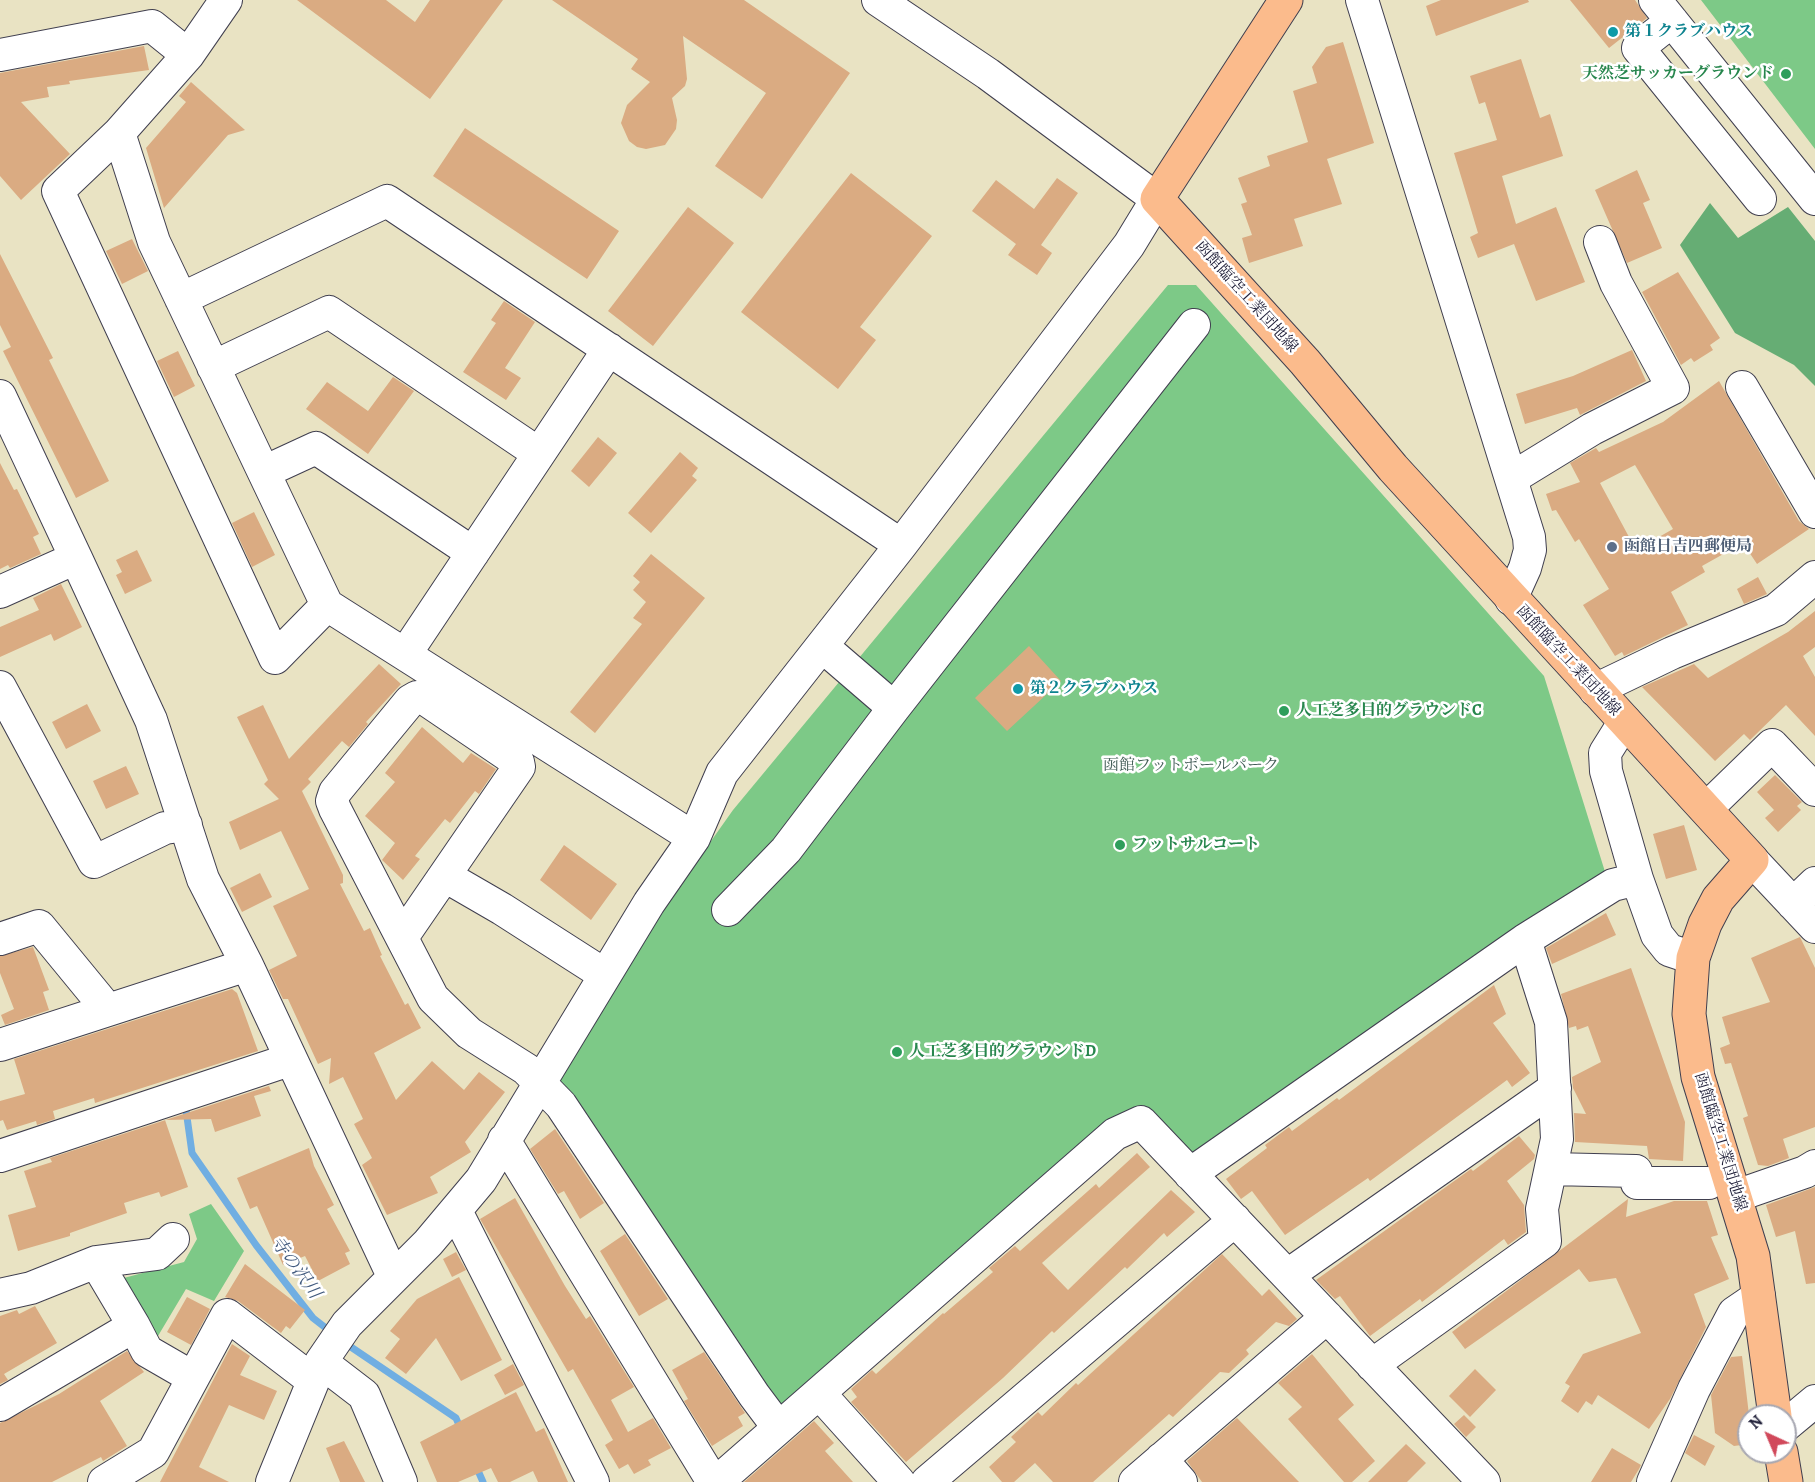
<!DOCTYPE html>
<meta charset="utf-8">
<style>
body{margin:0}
#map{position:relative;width:1815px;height:1482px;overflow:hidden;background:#e9e3c3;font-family:Alegreya,serif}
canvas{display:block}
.north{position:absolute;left:1737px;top:1404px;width:60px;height:60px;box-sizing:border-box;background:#fff;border:2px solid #a7a7b1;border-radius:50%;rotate:316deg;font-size:16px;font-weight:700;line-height:24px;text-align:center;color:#22223b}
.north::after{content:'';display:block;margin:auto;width:21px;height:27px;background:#d1495b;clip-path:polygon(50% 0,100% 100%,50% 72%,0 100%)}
</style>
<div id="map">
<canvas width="1815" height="1482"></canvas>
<div class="north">N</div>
</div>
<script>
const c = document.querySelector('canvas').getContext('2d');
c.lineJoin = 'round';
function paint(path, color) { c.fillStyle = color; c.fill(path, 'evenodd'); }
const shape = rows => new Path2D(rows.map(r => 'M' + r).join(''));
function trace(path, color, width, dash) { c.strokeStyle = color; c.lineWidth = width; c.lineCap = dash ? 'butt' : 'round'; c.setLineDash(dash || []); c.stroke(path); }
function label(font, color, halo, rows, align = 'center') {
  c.font = font + ' Alegreya,"Noto Serif JP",serif'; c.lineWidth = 5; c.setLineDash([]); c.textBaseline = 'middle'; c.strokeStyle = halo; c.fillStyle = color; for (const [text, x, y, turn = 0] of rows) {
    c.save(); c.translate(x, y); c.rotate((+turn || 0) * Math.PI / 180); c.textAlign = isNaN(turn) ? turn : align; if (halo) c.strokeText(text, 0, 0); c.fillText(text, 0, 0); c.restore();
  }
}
const green = shape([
 [1701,0,1815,0,1815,149],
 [1168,285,1196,285,1544,676,1606,875,1201,1156,1191,1153,1143,1105,1109,1124,775,1412,553,1086,665,906,733,810],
 [211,1204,244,1251,214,1301,186,1289,155,1341,120,1279,184,1262,197,1239,189,1214]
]);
const forest = shape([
 [1710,203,1738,238,1788,207,1815,241,1815,386,1794,365,1735,333,1680,245]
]);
const stream = shape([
 [186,1110,192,1153,256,1245,313,1318,331,1332],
 [345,1343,456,1418,461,1430],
 [476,1466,483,1482]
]);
const building = shape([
 [297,0,386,0,415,22,430,0,503,0,430,99],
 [552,0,744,0,850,73,762,199,715,166,766,93,683,36,687,79,685,86,672,98,677,120,676,129,665,145,646,149,637,147,629,141,621,123,627,105,650,82,631,69,638,59],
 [1441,0,1528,0,1529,2,1436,36,1426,6],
 [1570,0,1635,0,1647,18,1609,48],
 [1343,42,1374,143,1327,159,1342,204,1294,219,1303,246,1249,263,1242,238,1252,235,1241,204,1247,202,1238,178,1270,166,1267,156,1308,142,1293,91,1317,83,1312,67,1326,47],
 [144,46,149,70,69,81,70,84,47,87,49,97,21,102,70,154,21,200,0,176,0,73],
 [1521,59,1540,118,1550,114,1563,156,1502,176,1516,224,1556,207,1585,282,1536,301,1514,244,1478,258,1470,237,1478,233,1454,153,1497,140,1485,102,1479,104,1470,76],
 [191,82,245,130,228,135,164,208,146,148,186,102,179,96],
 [465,128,619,231,587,279,433,176],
 [1637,170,1650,200,1643,203,1662,248,1627,263,1595,190],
 [851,173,932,236,860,327,876,340,838,389,741,312],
 [1057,178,1078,193,1041,245,1052,253,1037,275,1008,255,1016,244,972,211,996,180,1034,209],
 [688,207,734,243,653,346,608,311],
 [132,239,148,271,122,284,106,251],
 [0,254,53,358,49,360,109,481,76,498,3,351,11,347,0,325],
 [1678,272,1720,338,1710,345,1713,350,1694,362,1691,358,1681,365,1642,292],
 [504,301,535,322,505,368,521,378,506,400,463,372,496,323,491,320],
 [1632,350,1646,381,1580,415,1577,408,1525,424,1516,394,1573,376],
 [178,351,195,386,174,397,157,361],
 [393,377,414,391,368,454,306,409,327,382,368,411],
 [1719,381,1799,521,1809,529,1757,564,1743,543,1702,566,1705,572,1671,592,1688,625,1624,656,1622,652,1615,656,1583,605,1609,589,1579,539,1575,542,1556,510,1552,511,1546,494,1580,482,1570,463,1596,448,1599,452,1663,422],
 [1635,465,1673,529,1636,550,1600,483],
 [598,437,617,453,589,487,571,471],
 [680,452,698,468,692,476,697,480,651,533,628,513],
 [0,463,14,490,17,489,39,534,33,537,41,554,10,568,8,565,0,569],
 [254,512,275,555,252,567,232,523],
 [137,550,152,581,125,594,116,575,122,572,116,560],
 [651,554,705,598,595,733,570,712,642,624,633,618,646,602,633,590,640,582,633,576],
 [1758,577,1767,594,1744,604,1737,589],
 [61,584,82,627,54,641,51,634,0,657,0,627,39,610,33,598],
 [1815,611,1815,647,1803,656,1815,677,1815,736,1786,705,1750,740,1744,734,1715,761,1642,687,1694,664,1708,678,1788,632],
 [1029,646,1061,681,1007,731,975,698],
 [379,664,401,684,366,722,368,724,349,747,342,741,308,779,311,782,302,791,343,875,343,883,340,884,364,931,370,928,382,955,380,956,405,1005,408,1003,421,1028,374,1053,396,1100,432,1061,464,1090,479,1072,505,1092,465,1142,471,1152,430,1177,438,1193,387,1215,362,1165,372,1158,354,1124,363,1119,343,1077,329,1084,331,1058,318,1064,288,999,283,999,269,970,297,956,273,906,309,889,281,831,240,850,229,822,279,799,264,784,268,780,237,717,263,705,289,759],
 [87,704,101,731,66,749,52,722],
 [422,727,463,763,471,753,496,769,479,794,475,791,450,823,445,819,415,856,420,859,403,880,382,860,395,843,365,816,395,782,385,773],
 [126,766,139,794,106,809,93,781],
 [1775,775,1802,802,1797,806,1801,810,1778,832,1765,818,1774,810,1757,792],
 [1684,825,1697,870,1666,879,1653,834],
 [564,845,617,884,591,920,540,880],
 [260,873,272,897,242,912,230,888],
 [1606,913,1616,935,1552,964,1546,948],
 [1800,937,1815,968,1815,1127,1783,1139,1789,1158,1768,1166,1758,1165,1743,1118,1748,1116,1731,1063,1725,1064,1720,1048,1730,1044,1722,1017,1770,1002,1751,958],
 [33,947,49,990,43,992,49,1010,5,1025,1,1015,14,1009,0,973,0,956],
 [1631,968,1685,1122,1683,1161,1649,1159,1647,1146,1575,1142,1574,1113,1586,1114,1573,1088,1572,1077,1601,1062,1588,1026,1577,1030,1576,1026,1569,1028,1561,994],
 [1494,985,1506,1014,1493,1023,1530,1073,1512,1087,1507,1080,1370,1181,1368,1178,1285,1235,1252,1191,1241,1199,1226,1179,1267,1148,1265,1145,1289,1127,1292,1131,1337,1098,1339,1100],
 [232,989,237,993,258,1051,95,1103,94,1098,53,1111,55,1119,37,1125,36,1121,7,1130,3,1120,0,1121,0,1101,25,1094,14,1059],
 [269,1086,271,1091,254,1096,261,1116,215,1132,211,1119,165,1120,188,1187,161,1197,159,1192,124,1203,127,1213,70,1233,70,1236,18,1251,8,1215,36,1207,24,1171,52,1162,50,1158],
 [555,1129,604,1203,580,1219,564,1191,558,1194,530,1149],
 [1519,1136,1535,1155,1534,1159,1507,1181,1524,1205,1526,1232,1508,1245,1504,1239,1422,1302,1420,1299,1370,1336,1340,1296,1335,1299,1316,1280,1471,1169,1473,1171],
 [309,1148,314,1166,334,1205,327,1209,350,1251,345,1253,350,1264,318,1281,305,1256,283,1265,257,1206,250,1209,237,1178],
 [1137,1153,1150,1167,1042,1263,1068,1290,1171,1190,1195,1212,1167,1237,1164,1233,1127,1269,1125,1267,1054,1333,1052,1331,1003,1378,906,1462,851,1402,857,1397,851,1389,872,1370,876,1374,943,1313,944,1314,993,1272,989,1268,1015,1246,1020,1251,1096,1184,1099,1188],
 [1815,1187,1815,1283,1806,1284,1795,1231,1776,1237,1766,1205],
 [515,1198,565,1286,586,1319,590,1316,634,1387,611,1400,628,1432,653,1418,671,1448,648,1460,651,1465,634,1474,628,1464,619,1469,605,1445,613,1440,573,1369,568,1372,480,1219],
 [1628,1199,1626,1217,1674,1201,1707,1201,1718,1235,1711,1237,1729,1279,1694,1294,1706,1327,1670,1399,1649,1429,1598,1395,1592,1405,1586,1401,1578,1413,1561,1401,1570,1386,1565,1383,1583,1354,1641,1333,1616,1278,1589,1282,1579,1269,1465,1349,1452,1332],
 [625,1234,668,1299,639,1316,600,1251],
 [456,1252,466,1270,452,1277,443,1259],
 [1222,1254,1262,1296,1269,1289,1297,1319,1289,1326,1276,1322,1246,1350,1249,1354,1229,1373,1220,1372,1173,1417,1169,1414,1093,1482,1053,1482,1035,1463,1014,1482,1002,1482,989,1467,1016,1442,1011,1437,1038,1412,1042,1416,1076,1383,1078,1385],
 [245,1264,305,1310,290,1329,286,1326,281,1333,238,1301,225,1297],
 [459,1277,502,1360,461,1381,436,1338,406,1374,385,1358,400,1339,390,1331,417,1299],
 [187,1297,210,1309,191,1345,167,1332],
 [35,1306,57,1343,4,1374,8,1380,0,1384,0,1316,17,1310,19,1314],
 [232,1344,250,1356,240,1375,277,1391,264,1420,229,1405,199,1467,229,1482,160,1482],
 [127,1351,144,1372,100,1401,127,1446,103,1461,101,1457,52,1482,0,1482,0,1423,59,1394],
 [704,1352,745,1413,738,1417,743,1426,712,1446,684,1401,688,1399,672,1370],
 [1312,1354,1354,1405,1338,1419,1375,1461,1352,1482,1344,1482,1288,1419,1302,1407,1278,1383],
 [1742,1356,1749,1415,1749,1444,1734,1446,1715,1433,1711,1395,1731,1357],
 [513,1364,524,1385,505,1395,494,1375],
 [1475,1369,1496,1390,1470,1417,1449,1396],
 [516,1392,536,1432,544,1428,568,1482,538,1482,533,1471,510,1482,498,1482,491,1468,458,1482,437,1482,420,1442],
 [1464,1415,1476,1427,1466,1437,1454,1424],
 [1237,1418,1299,1482,1202,1482,1187,1461],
 [814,1421,834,1443,825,1451,853,1482,744,1482],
 [1694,1435,1715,1446,1705,1466,1685,1453],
 [344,1441,365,1482,340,1482,326,1448],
 [1406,1444,1426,1463,1407,1482,1368,1482],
 [1612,1448,1641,1465,1639,1469,1631,1482,1591,1482]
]);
const minor = shape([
 [226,0,188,55,119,133,154,242,327,605,694,838],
 [1362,0,1529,537,1530,550,1525,568,1511,599],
 [1655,0,1815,199],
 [1672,21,1638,48,1760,199],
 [0,55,152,26,188,55],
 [119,133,58,191,275,658,327,605],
 [181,299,387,201,901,545],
 [213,367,329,312,538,453],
 [1742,387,1815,512],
 [0,396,76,558,0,592],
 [264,472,316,448,473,553],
 [1512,478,1592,429,1673,388,1616,283,1600,242],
 [76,558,151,720,203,879,247,965,393,1276],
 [822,646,894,708],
 [406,653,609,349],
 [0,687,94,862,165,828,186,825],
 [1595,690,1672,653,1776,610,1815,577],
 [1625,721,1605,753,1606,771,1637,879,1657,935,1669,950,1693,958],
 [1706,809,1772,745,1815,790],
 [1752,860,1815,927],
 [445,876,502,909,605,975],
 [1793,904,1815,883],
 [728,910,786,850,894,708,1194,325],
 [403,936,519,767,518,762,425,699,417,697,410,701,335,792,332,801,335,809,433,998,469,1033,526,1069,561,1105,754,1395,778,1427],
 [0,939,39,926,108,1010],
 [0,1045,247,965],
 [504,1140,713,1482],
 [0,1156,289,1060],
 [1551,1169,1636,1171,1637,1183,1709,1183],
 [1190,1174,1525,940,1613,885,1637,879],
 [1736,1196,1805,1172,1815,1166],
 [456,1211,593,1482],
 [96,1262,157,1254,173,1239],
 [1288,1275,1555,1088],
 [0,1295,31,1288,96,1262,134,1326],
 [321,1362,364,1395,401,1482],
 [1372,1365,1545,1241,1542,1209,1557,1139,1551,1022,1525,940],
 [819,1393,899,1482],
 [0,1405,134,1326,147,1351,192,1377],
 [1785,1426,1815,1401],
 [1161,1459,1181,1482],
 [104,1482,153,1452,227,1315,312,1380],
 [272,1482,321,1362,347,1324,428,1243,481,1180,649,903,694,838,722,773,901,545,1129,245,1157,199,988,74,878,0],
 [717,1482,1115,1134,1141,1122,1484,1482],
 [927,1482,1235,1220],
 [1135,1482,1327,1317],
 [1653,1482,1694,1389,1734,1313,1759,1296]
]);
const major = shape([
 [1286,0,1157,199,1305,362,1393,468,1752,860,1718,899,1705,924,1693,958,1689,1014,1698,1077,1753,1256,1775,1416],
 [1781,1452,1786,1482]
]);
const markers = [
 [1613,32,6,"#0f9aa8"],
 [1786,74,6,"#2e9e5b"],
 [1612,547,6,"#5c6f8a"],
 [1018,689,6,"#0f9aa8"],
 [1284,711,6,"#2e9e5b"],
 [1120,845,6,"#2e9e5b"],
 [897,1052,6,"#2e9e5b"]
];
const cultureNames = [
 ["第１クラブハウス",1625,32],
 ["第２クラブハウス",1030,689]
];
const leisureNames = [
 ["天然芝サッカーグラウンド",1774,74,"right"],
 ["人工芝多目的グラウンドC",1296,711],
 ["フットサルコート",1132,845],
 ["人工芝多目的グラウンドD",909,1052]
];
const streetNames = [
 ["函館臨空工業団地線",1246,297,48],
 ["函館臨空工業団地線",1568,661,47],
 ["函館臨空工業団地線",1720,1142,73]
];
const serviceNames = [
 ["函館日吉四郵便局",1624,547]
];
const parkNames = [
 ["函館フットボールパーク",1191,766]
];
const waterNames = [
 ["寺の沢川",295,1268,54]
];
paint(green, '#7dc987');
paint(forest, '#66ad74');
trace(stream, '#70aee2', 7);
paint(building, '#daab82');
trace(minor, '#403f4f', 34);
trace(major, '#403f4f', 35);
trace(minor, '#fff', 32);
trace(major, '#fbbb8c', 33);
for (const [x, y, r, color] of markers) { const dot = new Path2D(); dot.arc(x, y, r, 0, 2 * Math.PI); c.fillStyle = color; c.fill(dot); trace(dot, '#fff', 2); }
label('bold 16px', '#0d838f', '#fff', cultureNames, 'left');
label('bold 16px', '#27864d', '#fff', leisureNames, 'left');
label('16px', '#22223b', '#fff', streetNames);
label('bold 16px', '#4e5e75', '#fff', serviceNames, 'left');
label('16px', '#425c56', '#fff', parkNames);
label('italic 18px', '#415a7e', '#fff', waterNames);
</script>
